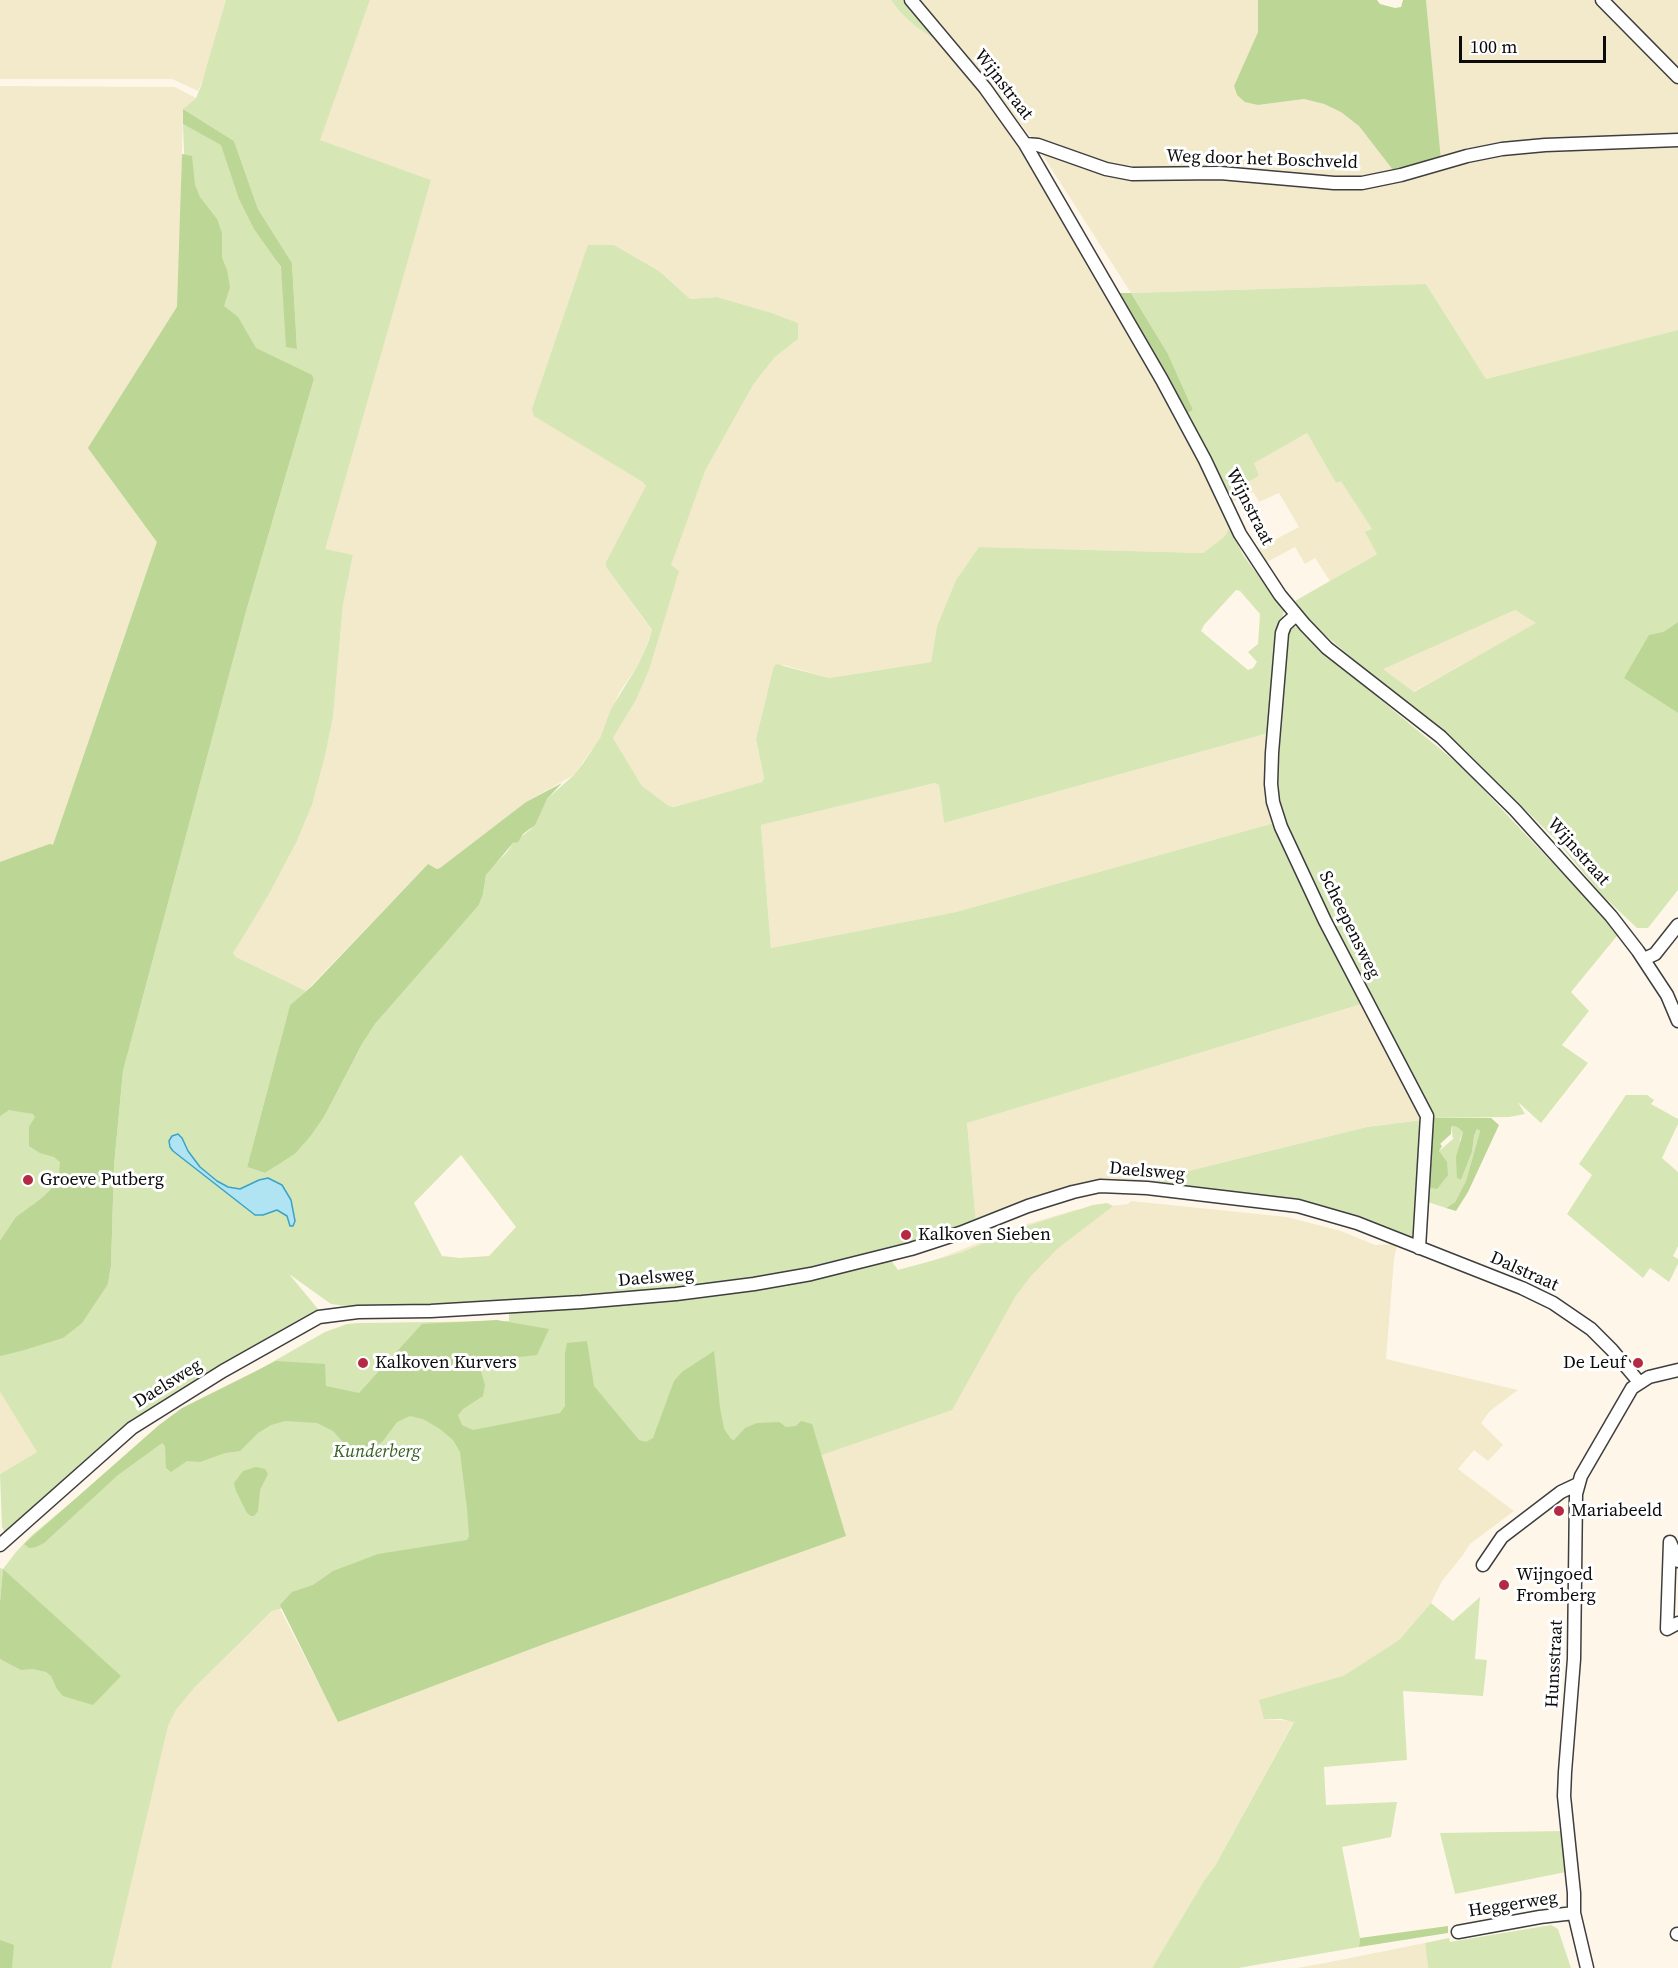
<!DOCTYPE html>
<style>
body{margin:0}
#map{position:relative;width:1678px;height:1968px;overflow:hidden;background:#fef7e9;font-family:"Source Serif 4",serif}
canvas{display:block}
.scale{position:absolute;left:1459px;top:36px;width:147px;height:27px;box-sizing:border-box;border:3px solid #0b0b0b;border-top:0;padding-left:8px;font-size:18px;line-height:21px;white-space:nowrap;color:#0b0b0b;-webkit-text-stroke:4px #fff;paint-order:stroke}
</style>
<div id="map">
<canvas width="1678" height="1968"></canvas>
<div class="scale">100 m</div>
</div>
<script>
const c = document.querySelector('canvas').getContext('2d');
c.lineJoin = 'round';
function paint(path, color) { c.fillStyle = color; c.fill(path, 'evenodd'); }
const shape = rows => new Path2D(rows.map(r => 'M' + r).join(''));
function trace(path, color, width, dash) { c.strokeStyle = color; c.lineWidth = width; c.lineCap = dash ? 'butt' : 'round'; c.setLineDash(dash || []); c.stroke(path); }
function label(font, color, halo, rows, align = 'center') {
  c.font = font + ' "Source Serif 4",serif'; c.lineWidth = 6; c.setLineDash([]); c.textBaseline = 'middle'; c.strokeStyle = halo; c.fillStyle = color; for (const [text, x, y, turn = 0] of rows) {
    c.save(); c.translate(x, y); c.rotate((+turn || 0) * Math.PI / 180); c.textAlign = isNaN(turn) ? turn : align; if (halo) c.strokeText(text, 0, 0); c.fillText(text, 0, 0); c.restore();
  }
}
const farmland = shape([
 [0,0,226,0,206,72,198,91,172,79,0,79],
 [370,0,891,0,900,12,916,27,941,43,961,66,1010,131,1155,378,1200,463,1230,529,1224,537,1203,553,979,547,956,580,937,626,931,662,829,678,784,665,773,669,756,739,764,778,762,782,674,807,669,806,642,786,613,738,636,700,649,670,678,571,670,565,705,471,753,385,775,357,798,339,798,323,772,313,717,297,690,299,659,271,614,245,589,245,646,487,606,562,606,567,652,631,638,665,619,693,601,736,574,775,526,802,440,868,437,869,428,864,306,991,236,957,233,953,236,946,269,894,297,841,312,805,325,756,333,717,343,605,353,556,324,549,431,180,319,140],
 [918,0,1258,0,1258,32,1234,86,1237,95,1258,105,1304,99,1324,104,1342,112,1359,126,1376,146,1440,160,1426,0,1596,0,1678,82,1678,330,1486,379,1426,284,1131,293,1031,137,961,48],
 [1609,0,1678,0,1678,68,1649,38],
 [0,86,175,87,196,98,183,109,179,291,157,542,53,845,0,862],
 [1307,433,1336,483,1341,480,1372,529,1366,533,1378,553,1330,581,1315,558,1305,564,1295,547,1267,562,1259,548,1299,527,1279,493,1259,502,1253,492,1232,502,1227,493,1259,476,1253,463],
 [1515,610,1537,623,1413,692,1382,668],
 [1272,732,1274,823,956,912,771,948,761,825,935,783,939,785,944,823],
 [1365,1003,1423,1120,1367,1127,1176,1174,1142,1185,1115,1183,976,1223,967,1123],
 [1131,1201,1287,1217,1341,1231,1375,1245,1397,1244,1394,1260,1386,1359,1518,1390,1490,1411,1481,1423,1503,1445,1488,1461,1474,1450,1458,1469,1514,1511,1470,1544,1463,1555,1442,1581,1431,1603,1399,1640,1343,1676,1264,1719,1294,1721,1215,1866,1205,1879,1152,1968,109,1968,168,1726,176,1710,194,1688,272,1611,280,1609,338,1721,547,1643,845,1536,812,1424,849,1281,925,1264,1024,1225,1075,1210,1128,1204],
 [0,1392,37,1452,0,1474],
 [1425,1943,1428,1968,1297,1968,1325,1963]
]);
const green = shape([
 [226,0,370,0,320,140,431,180,325,549,353,555,343,605,333,717,325,756,312,805,297,841,269,894,233,953,236,957,306,991,290,1005,247,1167,265,1173,295,1154,310,1137,324,1117,362,1044,375,1024,479,905,483,894,486,875,494,865,507,852,513,843,531,829,547,799,574,775,584,762,601,736,611,709,638,665,649,640,652,630,606,567,606,562,646,486,643,482,534,416,532,409,588,245,614,245,659,271,690,299,717,297,772,313,798,323,798,339,775,357,753,385,705,471,671,565,679,571,649,670,636,700,613,738,642,786,669,806,674,807,762,782,764,778,756,739,773,669,776,664,829,678,931,662,937,626,956,580,979,547,1203,553,1224,537,1230,528,1243,555,1284,610,1278,643,1272,732,944,823,939,785,935,783,761,825,771,948,956,912,1274,823,1365,1003,967,1123,976,1223,890,1259,898,1270,960,1253,1021,1228,1093,1205,1107,1203,1113,1206,1057,1249,1030,1277,1015,1297,952,1410,772,1472,272,1611,194,1688,176,1710,168,1726,111,1968,0,1968,0,1659,2,1660,3,1570,0,1602,0,1568,3,1569,16,1552,31,1536,105,1474,211,1397,325,1332,347,1324,359,1323,509,1321,509,1312,377,1318,359,1305,346,1306,331,1304,289,1274,318,1309,231,1359,134,1421,68,1476,6,1534,2,1527,0,1474,37,1452,0,1392,0,862,49,844,53,845,157,542,88,448,177,307,180,277,188,263,183,124,223,145,272,252,281,268,290,348,297,348,292,263,258,209,234,141,183,109,196,98,201,86],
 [312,375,314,379,247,608,123,1071,114,1166,111,1266,108,1284,80,1309,135,993],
 [1236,590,1240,591,1260,614,1258,644,1248,652,1257,662,1253,668,1248,670,1201,631,1204,625],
 [182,1138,188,1151,200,1167,217,1181,228,1187,234,1190,243,1188,259,1180,268,1178,282,1185,291,1200,295,1221,289,1223,287,1216,277,1210,263,1215,255,1215,173,1151],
 [461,1155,516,1227,489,1256,460,1258,442,1256,414,1203],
 [891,0,904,0,941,43,916,27,900,12],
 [1426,284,1486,379,1678,330,1678,622,1663,632,1659,700,1678,713,1678,890,1648,928,1637,928,1602,895,1555,839,1467,752,1433,722,1367,671,1310,622,1295,601,1377,554,1365,532,1372,529,1341,481,1336,483,1307,433,1254,463,1259,476,1227,493,1188,413,1193,410,1168,354,1131,293],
 [1515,610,1536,623,1414,692,1383,669],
 [1294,626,1301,629,1347,672,1463,768,1591,904,1621,931,1571,992,1589,1011,1562,1045,1588,1063,1541,1123,1518,1102,1525,1114,1509,1117,1429,1118,1346,952,1283,824,1277,790,1284,640,1290,627],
 [1626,1095,1647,1095,1654,1100,1651,1104,1678,1119,1678,1124,1662,1158,1678,1172,1678,1246,1673,1256,1678,1259,1678,1264,1669,1282,1650,1268,1643,1278,1567,1214,1592,1175,1579,1164],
 [1423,1120,1416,1237,1413,1239,1310,1203,1260,1195,1142,1185,1176,1174,1367,1127],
 [1451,1126,1457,1127,1463,1132,1460,1139,1458,1171,1458,1178,1461,1180,1472,1152,1474,1136,1477,1129,1480,1131,1466,1181,1455,1202,1446,1208,1425,1201,1427,1187,1439,1151,1453,1139],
 [1480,1597,1475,1659,1487,1660,1483,1696,1403,1691,1407,1760,1324,1767,1326,1805,1397,1802,1391,1837,1342,1847,1360,1938,1359,1947,1238,1968,1152,1968,1205,1879,1215,1866,1294,1722,1281,1719,1264,1719,1259,1700,1343,1676,1399,1640,1431,1603,1453,1621],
 [1563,1831,1566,1872,1455,1894,1440,1833],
 [1551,1925,1558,1929,1571,1968,1428,1968,1425,1943,1449,1938,1450,1942]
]);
const forest = shape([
 [1258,0,1377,0,1380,4,1395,8,1401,7,1403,0,1426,0,1441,161,1397,175,1359,126,1341,112,1324,104,1304,99,1258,105,1245,102,1237,95,1234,86,1258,32],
 [183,109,234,141,258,209,292,263,297,349,286,347,281,267,254,229,239,199,221,145,183,124],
 [182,154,192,156,195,185,200,197,217,219,222,233,222,258,227,270,230,287,224,306,238,317,256,348,312,375,314,379,247,608,123,1071,114,1166,111,1266,108,1284,82,1323,63,1338,21,1351,0,1356,0,1241,16,1217,42,1198,54,1186,59,1174,60,1162,54,1157,40,1153,29,1146,29,1127,35,1117,33,1114,9,1110,0,1116,0,862,50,844,53,845,157,542,88,448,177,307],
 [1120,293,1131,293,1168,354,1193,410,1188,413],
 [1678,622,1678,713,1624,678,1649,635,1663,632],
 [562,783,547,799,535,825,523,834,518,842,513,843,486,875,483,894,479,905,375,1024,362,1044,324,1117,310,1137,295,1154,265,1173,247,1167,290,1005,312,986,428,864,437,869,440,868,526,802],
 [1429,1118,1491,1118,1499,1125,1468,1192,1456,1211,1446,1208,1455,1202,1466,1181,1480,1131,1477,1129,1474,1136,1472,1152,1461,1180,1457,1178,1456,1157,1463,1132,1457,1127,1451,1126,1451,1134,1440,1144,1442,1146,1439,1151,1447,1162,1448,1175,1437,1189,1427,1187],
 [497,1320,549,1329,537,1355,501,1359,483,1359,479,1365,485,1385,483,1396,463,1409,458,1415,462,1425,473,1430,560,1413,565,1406,565,1353,567,1343,587,1341,594,1386,639,1440,646,1442,653,1438,674,1381,682,1372,714,1351,720,1408,724,1429,731,1439,734,1440,745,1428,757,1423,779,1422,786,1427,796,1426,801,1421,812,1424,846,1536,547,1643,338,1722,280,1605,292,1592,313,1585,333,1571,378,1554,467,1540,469,1536,467,1509,460,1452,453,1440,440,1429,423,1419,410,1416,397,1422,383,1441,372,1449,361,1452,349,1449,333,1431,317,1423,285,1421,271,1425,258,1433,240,1451,225,1453,200,1462,187,1461,171,1472,166,1468,165,1446,162,1443,118,1475,44,1543,36,1547,29,1548,24,1544,159,1425,182,1408,276,1361,325,1364,326,1386,359,1393,422,1324],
 [256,1467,265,1469,268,1474,260,1490,258,1511,254,1516,251,1516,247,1513,236,1491,234,1483,243,1471],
 [3,1569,121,1676,93,1705,63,1696,57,1689,51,1676,46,1672,33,1669,21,1670,0,1659,0,1602],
 [1448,1926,1448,1933,1359,1947,1360,1938],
 [0,1940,14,1945,12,1968,0,1968]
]);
const water = shape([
 [178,1134,182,1138,188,1151,200,1167,217,1181,228,1187,240,1189,259,1180,268,1178,282,1185,291,1200,295,1221,293,1226,290,1226,287,1216,277,1210,263,1215,255,1215,173,1151,170,1147,169,1141,172,1136,178,1134]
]);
const minor = shape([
 [911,0,985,88,1025,144,1162,380,1205,460,1240,534,1280,595,1305,625,1327,648,1441,737,1515,810,1611,916,1638,951,1667,995,1678,1021],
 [1602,0,1678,77],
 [1025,144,1038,145,1106,169,1132,174,1220,173,1334,183,1362,183,1401,175,1467,156,1502,149,1545,145,1678,140],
 [1296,615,1285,625,1282,633,1272,753,1271,784,1273,802,1281,827,1325,921,1427,1116,1419,1248],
 [1644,959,1655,954,1678,925],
 [0,1545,132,1428,223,1371,319,1317,358,1312,431,1311,582,1302,676,1294,754,1284,811,1274,911,1249,960,1233,1028,1206,1073,1192,1100,1186,1147,1188,1298,1206,1357,1223,1522,1288,1553,1303,1591,1329,1612,1350,1639,1382],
 [1678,1561,1670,1542,1667,1629,1678,1623],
 [1483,1565,1502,1537,1561,1492,1578,1484],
 [1458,1932,1540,1917,1574,1913],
 [1677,1934,1678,1934],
 [1587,1968,1574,1913,1574,1893,1564,1796,1565,1772,1574,1659,1576,1494,1581,1476,1632,1388,1649,1377,1678,1370]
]);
const markers = [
 [28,1180,6,"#b42943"],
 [906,1235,6,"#b42943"],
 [363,1363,6,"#b42943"],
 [1638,1363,6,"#b42943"],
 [1559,1511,6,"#b42943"],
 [1504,1585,6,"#b42943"]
];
const streetNames = [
 ["Wijnstraat",1003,85,52],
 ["Weg door het Boschveld",1262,160,2],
 ["Wijnstraat",1249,507,63],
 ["Wijnstraat",1578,852,48],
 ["Scheepensweg",1349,925,64],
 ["Daelsweg",1147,1172,5],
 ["Dalstraat",1524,1272,24],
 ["Daelsweg",656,1278,-5],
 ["Daelsweg",168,1384,-32],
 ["Hunsstraat",1555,1664,-87],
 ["Heggerweg",1513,1905,-9]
];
const poiNames = [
 ["Groeve Putberg",40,1180],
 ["Kalkoven Sieben",918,1235],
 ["Kalkoven Kurvers",375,1363],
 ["De Leuf",1626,1363,"right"],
 ["Mariabeeld",1571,1511],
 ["Wijngoed",1516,1575],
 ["Fromberg",1516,1596]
];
const parkNames = [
 ["Kunderberg",377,1452]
];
paint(farmland, '#f2eacb');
paint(green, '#d6e6b5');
paint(forest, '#bcd695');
paint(water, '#b0e4f3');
trace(water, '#3aa3c7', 1.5);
trace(minor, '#3e3e3e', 15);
trace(minor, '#fff', 12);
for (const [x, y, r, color] of markers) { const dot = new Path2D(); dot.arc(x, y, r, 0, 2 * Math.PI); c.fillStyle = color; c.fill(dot); trace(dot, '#fff', 2); }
label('18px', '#0b0b0b', '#fff', streetNames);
label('18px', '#0b0b0b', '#fff', poiNames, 'left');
label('italic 18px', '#355f1f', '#fff', parkNames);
</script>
